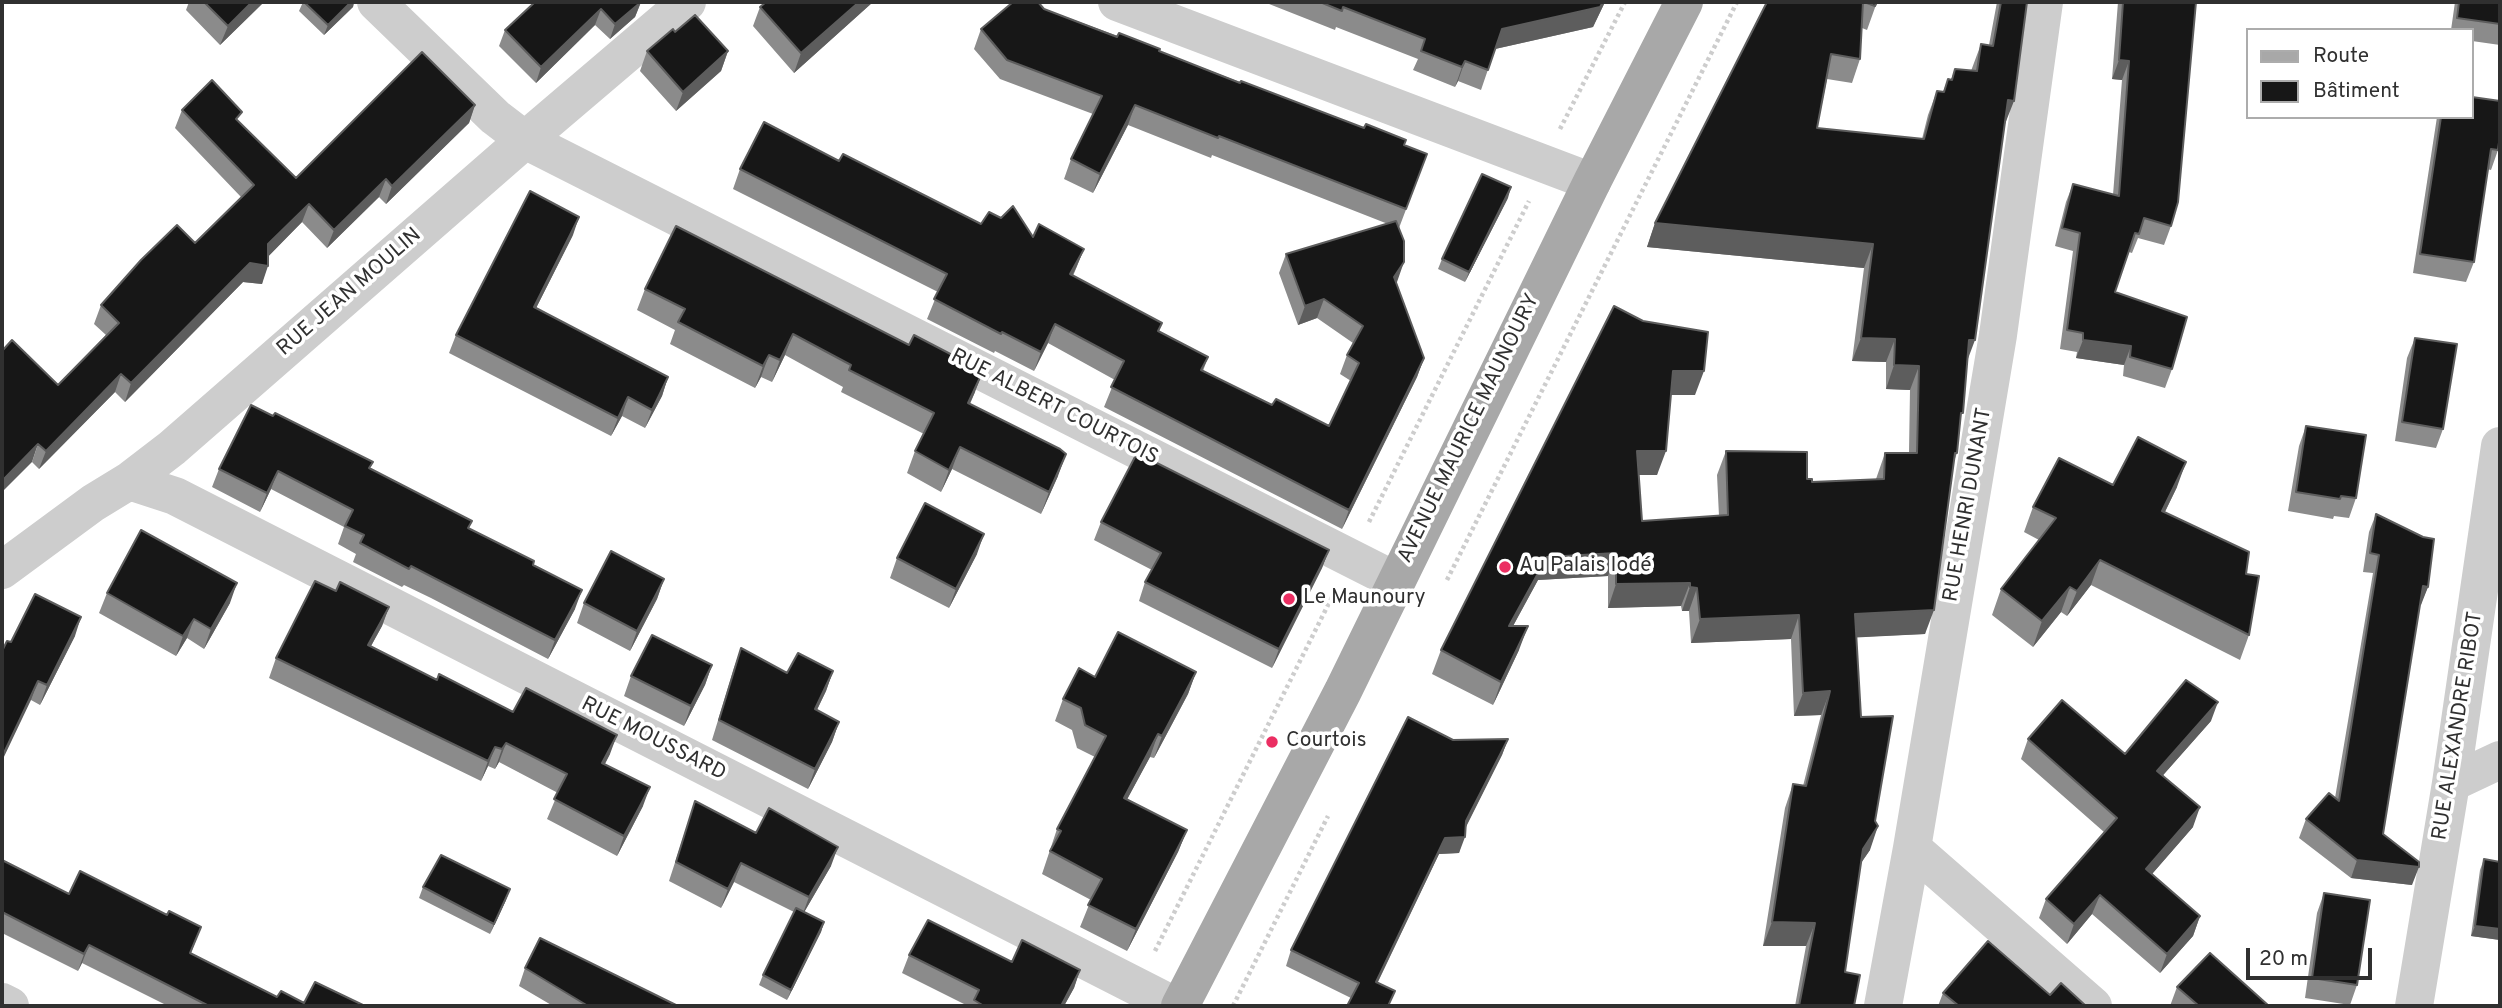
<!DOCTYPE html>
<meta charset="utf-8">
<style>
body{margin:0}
#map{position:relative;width:2502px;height:1008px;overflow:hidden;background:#fff;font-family:Overpass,sans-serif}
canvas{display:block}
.frame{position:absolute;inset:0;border:4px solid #303030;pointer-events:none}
.legend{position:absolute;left:2246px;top:28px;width:228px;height:91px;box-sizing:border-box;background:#fff;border:2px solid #acacac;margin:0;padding:9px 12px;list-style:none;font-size:21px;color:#303030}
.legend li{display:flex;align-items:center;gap:14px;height:35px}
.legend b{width:35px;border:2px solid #acacac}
.scale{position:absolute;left:2246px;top:948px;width:126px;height:32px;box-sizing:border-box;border:4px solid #303030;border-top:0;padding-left:9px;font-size:21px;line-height:24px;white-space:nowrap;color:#303030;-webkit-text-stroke:5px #fff;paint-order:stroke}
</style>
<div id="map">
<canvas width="2502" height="1008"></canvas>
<div class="frame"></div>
<ul class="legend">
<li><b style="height:9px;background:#a8a8a8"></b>Route</li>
<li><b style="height:19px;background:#171717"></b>Bâtiment</li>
</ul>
<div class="scale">20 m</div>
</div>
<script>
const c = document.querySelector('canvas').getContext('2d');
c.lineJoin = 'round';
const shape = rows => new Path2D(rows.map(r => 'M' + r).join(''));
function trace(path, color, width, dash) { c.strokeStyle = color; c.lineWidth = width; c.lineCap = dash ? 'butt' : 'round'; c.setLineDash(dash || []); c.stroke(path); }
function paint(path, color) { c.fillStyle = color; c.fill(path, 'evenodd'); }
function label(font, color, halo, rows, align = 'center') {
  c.font = font + ' Overpass,sans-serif'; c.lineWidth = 7; c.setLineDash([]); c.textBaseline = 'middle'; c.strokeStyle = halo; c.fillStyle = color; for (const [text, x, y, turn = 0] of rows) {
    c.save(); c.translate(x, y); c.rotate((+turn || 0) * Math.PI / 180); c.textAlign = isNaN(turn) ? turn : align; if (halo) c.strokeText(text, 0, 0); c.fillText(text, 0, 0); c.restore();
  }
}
const path = shape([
 [1560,129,1625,2],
 [1369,522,1529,201],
 [1447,580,1737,2],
 [1155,951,1334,593],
 [1233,1006,1328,816]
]);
const minor = shape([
 [376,2,495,117,525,140,1396,581],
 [1117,2,1592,182],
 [129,481,175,496,1175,1006],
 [2,570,93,503,129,481,172,448,525,140,687,2],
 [2451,783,2500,760],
 [1912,848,2093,1006],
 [2,1002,10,1006],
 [1883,1006,1912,848,1998,335,2044,2],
 [2414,1006,2451,783,2500,446]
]);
const major = shape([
 [1180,1006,1343,691,1592,182,1684,2]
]);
const wall = shape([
 [189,2,264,2,220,45,186,10],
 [303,2,354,2,353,7,324,35,299,11],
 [535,2,641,2,635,17,610,39,595,25,536,83,499,46,505,30],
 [766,2,873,2,794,73,753,26,760,7],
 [1264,2,1605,2,1593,27,1495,49,1481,90,1458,81,1455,87,1413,70,1418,59,1336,27,1335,30],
 [1767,2,1877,2,1867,30,1862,28,1860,59,1852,83,1827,79,1817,128,1922,139,1928,115,1937,91,1943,92,1948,79,1951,80,1955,69,1971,71,1981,44,1989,45,1997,2,2027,2,2004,124,1967,361,1957,453,1953,464,1925,634,1856,637,1870,850,1861,863,1845,972,1854,1006,1795,1006,1806,946,1763,946,1785,808,1793,784,1803,786,1821,715,1794,716,1791,639,1691,643,1689,611,1682,611,1681,606,1608,608,1608,576,1538,580,1513,626,1519,650,1493,705,1432,674,1441,650,1614,306,1695,395,1671,395,1657,475,1638,475,1642,521,1719,516,1717,475,1726,451,1812,482,1876,479,1885,453,1909,453,1910,390,1886,389,1886,362,1852,361,1864,268,1647,247,1655,223],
 [2118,2,2196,2,2171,226,2164,245,2138,238,2132,253,2129,252,2115,292,2172,369,2165,388,2123,376,2124,365,2076,358,2077,352,2060,349,2073,251,2055,246,2066,202,2073,184,2113,195,2122,80,2112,79],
 [2455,2,2500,2,2500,45,2472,41,2472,30,2451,30],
 [1044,9,1159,51,1427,154,1399,228,1396,283,1424,358,1417,377,1342,529,1104,407,1115,380,1048,343,1034,371,995,351,994,353,927,319,938,292,733,189,740,169,839,161,981,224,1084,249,1073,276,1162,323,1159,331,1208,357,1203,371,1272,405,1329,426,1351,381,1340,374,1347,355,1353,343,1317,318,1298,325,1279,273,1286,254,1388,224,1212,155,1211,158,1128,125,1093,193,1064,179,1071,159,1093,114,1000,79,974,49,981,29],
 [647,51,728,51,721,71,676,111,640,71],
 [475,105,469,123,386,204,379,197,327,248,302,222,268,256,262,284,243,282,125,402,115,392,39,469,32,462,58,385,106,335,94,324,101,305,195,243,241,197,175,128,182,110,239,122,296,178],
 [2437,117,2472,117,2498,150,2491,170,2487,169,2474,262,2466,282,2413,273],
 [1508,198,1465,282,1438,269,1442,259],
 [676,226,975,392,970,404,1058,476,1041,514,952,469,941,492,907,473,915,451,924,434,841,392,843,387,785,355,772,382,761,377,755,388,670,344,675,330,637,310,645,289],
 [573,235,536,308,668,377,662,396,645,428,622,416,611,436,449,353,456,335],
 [2415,338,2443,429,2436,448,2395,441,2407,358],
 [273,416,373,462,370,469,469,529,533,565,575,609,548,659,431,598,404,585,402,587,353,562,356,554,338,544,344,527,271,489,260,512,212,487,219,469],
 [2306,426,2356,498,2349,518,2334,516,2333,519,2288,511,2299,446],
 [2113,485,2177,487,2165,512,2246,574,2249,635,2240,660,2091,585,2067,616,2061,612,2033,647,1992,615,2001,589,2039,540,2024,532,2033,507],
 [2376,514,2428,587,2420,605,2383,834,2412,885,2351,878,2299,838,2306,819,2335,798,2373,573,2363,572,2369,532],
 [1101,522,1329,550,1322,568,1272,668,1139,601,1145,582,1152,570,1094,540],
 [977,554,949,608,890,578,897,558],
 [664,579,657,599,630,651,577,623,584,603],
 [336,591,389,607,382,626,371,646,437,680,610,754,605,764,643,806,617,856,547,819,558,793,499,762,495,769,488,766,481,781,269,678,276,658],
 [107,593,230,603,204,649,187,638,176,656,99,613],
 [75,636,40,705,31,700,11,642],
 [741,648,787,673,833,671,826,691,817,710,839,722,832,742,808,789,712,740,734,668],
 [712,665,705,685,684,726,624,696,631,676],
 [1196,672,1188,694,1154,758,1150,757,1127,799,1187,830,1178,852,1127,951,1080,927,1091,900,1042,874,1057,829,1095,757,1077,748,1072,730,1055,721,1063,699,1095,677],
 [2211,721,2163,775,2193,827,2152,874,2200,916,2193,936,2160,973,2092,914,2067,944,2039,918,2046,899,2104,832,2021,759,2028,739,2125,754],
 [1508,739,1502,755,1466,826,1459,853,1439,854,1378,982,1351,998,1286,966,1291,950,1453,740],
 [695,801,756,833,831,866,804,912,824,922,821,932,787,1000,759,985,763,975,794,912,734,882,721,908,669,881],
 [2484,859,2500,862,2500,940,2471,936,2480,870],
 [2,860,69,894,167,915,201,927,191,953,277,997,304,1003,365,1006,168,1006,82,963,78,971,2,933],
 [423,887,506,900,490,934,419,898],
 [2324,893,2357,985,2350,1005,2305,998,2317,913],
 [909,955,1012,962,1080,970,1074,988,1064,1006,968,1006,902,973],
 [525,968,678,1006,553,1006,519,986],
 [2177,987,2269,1006,2170,1006],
 [1943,993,2050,995,2086,1006,1938,1006]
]);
const shadedWall = shape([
 [252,2,264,2,220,45,228,26],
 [351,2,354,2,353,7,324,35,328,25],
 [641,2,635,17,610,39,615,24],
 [859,2,873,2,794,73,801,53],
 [1603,2,1605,2,1593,27,1495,49,1502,29],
 [601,9,595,25,536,83,541,67],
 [728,51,721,71,676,111,683,92],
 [2119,60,2129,61,2122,80,2112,79],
 [1465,61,1458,81,1455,87,1462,67],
 [2008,100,2014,101,2005,124,1999,124],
 [475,105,469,123,386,204,392,186],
 [1135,105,1128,125,1093,193,1100,174],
 [386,179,379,197,327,248,334,230],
 [1511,187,1508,198,1465,282,1469,272],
 [309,204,302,222,262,263,268,244],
 [579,217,573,235,527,326,534,307],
 [1655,223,1873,244,1864,268,1647,247],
 [1084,249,1076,268,1063,294,1070,274],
 [1404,262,1397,282,1387,296,1394,277],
 [250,263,268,266,262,284,243,282,125,402,131,383],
 [1324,299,1317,318,1298,325,1305,306],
 [1055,324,1048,343,1034,371,1041,352],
 [793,334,785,355,772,382,780,360],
 [1861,338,1895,339,1886,362,1852,361],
 [1969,340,1975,340,1966,364],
 [2083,340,2131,346,2124,365,2076,358],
 [769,355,761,377,755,388,763,366],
 [1424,358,1417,377,1342,529,1349,510],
 [1894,365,1919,366,1910,390,1886,389],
 [983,371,975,392,960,425,968,403],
 [1673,371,1704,371,1695,395,1664,395],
 [121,374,115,392,39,469,46,451],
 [668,377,662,396,645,428,652,410],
 [628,397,622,416,611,436,618,418],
 [38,444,32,462,2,492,2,481],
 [960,447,952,469,941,492,949,470],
 [1637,451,1666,451,1657,475,1628,475],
 [1066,454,1058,476,1041,514,1049,492],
 [2186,462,2177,487,2153,536,2162,511],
 [278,471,271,489,260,512,267,493],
 [984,534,977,554,949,608,956,589],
 [1329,550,1322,568,1272,668,1279,649],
 [1616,553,1608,576,1538,580,1500,650,1509,626,1547,557],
 [2100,560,2091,585,2067,616,2077,591],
 [664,579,657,599,630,651,637,631],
 [237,583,230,603,204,649,211,629],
 [1690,583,1681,606,1608,608,1616,584],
 [2423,586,2428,587,2421,605,2417,604],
 [1690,587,1697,588,1689,611,1682,611],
 [2070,587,2061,612,2033,647,2042,621],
 [582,590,575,609,548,659,555,640],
 [389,607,382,626,361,664,368,645],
 [1934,610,1925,634,1846,638,1855,614],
 [1799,615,1791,639,1691,643,1700,619],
 [81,617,75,636,40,705,47,685],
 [194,619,187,638,176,656,183,636],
 [1528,626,1519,650,1493,705,1501,682],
 [712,665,705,685,684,726,691,706],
 [833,671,826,691,808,728,815,709],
 [1196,672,1188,694,1154,758,1162,736],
 [38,681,31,700,2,761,2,757],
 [1830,691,1821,715,1794,716,1803,693],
 [2218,702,2211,721,2150,790,2157,771],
 [839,722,832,742,808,789,815,769],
 [1158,734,1150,757,1116,820,1124,798],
 [617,735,610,754,595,782,602,763],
 [1508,739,1502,755,1461,837,1466,821],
 [506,743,499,762,495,769,502,749],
 [495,747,488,766,481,781,488,761],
 [650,787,643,806,617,856,624,836],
 [2200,807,2193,827,2139,889,2146,869],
 [1878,826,1870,850,1854,873,1863,849],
 [1187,830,1178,852,1127,951,1136,929],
 [1465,837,1459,853,1439,854,1370,998,1376,982,1445,838],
 [838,847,831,866,802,916,809,897],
 [2357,860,2419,867,2412,885,2351,878],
 [741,863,734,882,721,908,728,889],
 [510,889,506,900,490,934,494,924],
 [2100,895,2092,914,2067,944,2074,924],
 [2200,916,2193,936,2160,973,2167,954],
 [824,922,821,932,787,1000,791,990],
 [1772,922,1815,923,1806,946,1763,946],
 [2475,926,2500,929,2500,940,2471,936],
 [89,945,82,963,78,971,84,954],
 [1080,970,1074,988,1064,1006,1061,1006]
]);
const building = shape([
 [204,2,252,2,228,26,204,2],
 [304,2,351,2,328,25,304,2],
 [535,2,641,2,615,24,601,9,541,67,505,30,535,2],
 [766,2,859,2,801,53,760,7,766,2],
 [1013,2,1038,2,1044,9,1117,37,1119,33,1160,49,1159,51,1240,83,1241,81,1364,128,1366,124,1406,140,1404,145,1427,154,1406,209,1219,136,1218,138,1135,105,1100,174,1071,159,1102,96,1007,60,981,29,1013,2],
 [1320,2,1603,2,1600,7,1502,29,1488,70,1465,61,1462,67,1421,51,1425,39,1343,7,1342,11,1320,2],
 [1767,2,1863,2,1860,59,1831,54,1817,128,1924,139,1937,91,1944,92,1948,79,1952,80,1955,69,1977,71,1981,44,1993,46,2001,2,2027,2,2014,101,2008,100,1975,340,1969,340,1963,413,1961,413,1957,453,1955,453,1934,610,1855,614,1861,717,1893,716,1875,821,1878,826,1863,849,1845,972,1860,975,1854,1006,1799,1006,1815,923,1772,922,1793,784,1806,786,1830,691,1803,693,1799,615,1700,619,1697,588,1690,587,1690,583,1616,584,1616,553,1547,557,1509,626,1528,626,1501,682,1441,650,1614,306,1643,321,1708,332,1704,371,1673,371,1666,451,1637,451,1642,521,1728,515,1726,451,1807,452,1807,479,1812,479,1812,482,1884,479,1885,453,1917,453,1919,366,1894,365,1895,339,1861,338,1873,244,1655,223,1767,2],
 [1864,2,1877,2,1875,6,1864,2],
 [2123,2,2196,2,2178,202,2171,226,2144,218,2139,234,2135,233,2115,292,2187,317,2172,369,2130,357,2131,346,2083,340,2083,333,2067,330,2080,233,2062,228,2073,184,2119,196,2129,61,2119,60,2123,2],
 [2459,2,2500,2,2500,24,2457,18,2459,2],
 [695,15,728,51,683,92,647,51,673,29,675,32,695,15],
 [422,52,475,105,392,186,386,179,334,230,309,204,268,244,268,266,250,263,131,383,121,374,46,451,38,444,2,481,2,351,12,340,58,385,119,323,101,305,141,260,177,225,195,243,254,185,182,110,212,80,242,112,236,119,296,178,422,52],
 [2472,97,2500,101,2500,135,2498,150,2491,149,2474,262,2420,254,2441,117,2472,117,2472,97],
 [764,122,839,161,843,154,981,224,989,212,1001,218,1013,206,1033,237,1039,224,1084,249,1070,274,1162,323,1158,331,1208,357,1201,370,1272,405,1276,399,1329,426,1359,363,1347,355,1363,326,1324,299,1305,306,1286,254,1396,221,1404,241,1404,262,1394,277,1424,358,1349,510,1111,387,1124,361,1055,324,1041,352,1002,332,1001,334,934,299,947,274,740,169,764,122],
 [1482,174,1511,187,1469,272,1442,259,1482,174],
 [530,191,579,217,534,307,668,377,652,410,628,397,618,418,456,335,530,191],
 [676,226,909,345,914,335,983,371,968,403,1060,449,1066,454,1049,492,960,447,949,470,915,451,934,413,849,370,851,365,793,334,780,360,769,355,763,366,678,322,685,309,645,289,676,226],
 [2415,338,2457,344,2443,429,2402,422,2415,338],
 [251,405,273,416,275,413,373,462,369,468,472,521,468,528,534,561,533,565,582,590,555,640,438,580,411,566,409,569,360,543,364,535,345,526,353,510,278,471,267,493,219,469,251,405],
 [2306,426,2366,435,2356,498,2341,496,2340,499,2296,492,2306,426],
 [2138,437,2186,462,2162,511,2249,552,2246,574,2259,576,2249,635,2100,560,2077,591,2070,587,2042,621,2001,589,2056,518,2033,507,2059,458,2113,485,2138,437],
 [1137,453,1329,550,1279,649,1145,582,1161,553,1101,522,1137,453],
 [925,503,984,534,956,589,897,558,925,503],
 [2376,514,2423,537,2434,539,2428,587,2423,586,2383,834,2419,862,2419,867,2357,860,2306,819,2329,793,2339,801,2379,555,2370,553,2376,514],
 [141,530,237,583,211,629,194,619,183,636,107,593,141,530],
 [611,551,664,579,637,631,584,603,611,551],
 [315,581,336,591,340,582,389,607,368,645,437,680,439,674,513,712,526,688,617,735,602,763,650,787,624,836,554,799,567,774,506,743,502,749,495,747,488,761,276,658,315,581],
 [35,594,81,617,47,685,38,681,2,757,2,651,7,641,11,642,35,594],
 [1118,632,1196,672,1162,736,1158,734,1124,798,1187,830,1136,929,1088,905,1102,879,1050,851,1061,831,1057,829,1106,736,1085,725,1081,708,1063,699,1079,668,1095,677,1118,632],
 [652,635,712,665,691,706,631,676,652,635],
 [741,648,787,673,798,653,833,671,815,709,839,722,815,769,719,720,741,648],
 [2186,680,2218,702,2157,771,2200,807,2146,869,2200,916,2167,954,2100,895,2074,924,2046,899,2117,818,2028,739,2062,700,2125,754,2186,680],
 [1408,717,1453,740,1508,739,1466,821,1465,837,1445,838,1376,982,1395,991,1388,1006,1347,1006,1359,983,1291,950,1408,717],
 [695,801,756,833,769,808,838,847,809,897,741,863,728,889,676,862,695,801],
 [441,855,510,889,494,924,423,887,441,855],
 [2484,859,2500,862,2500,929,2475,926,2484,859],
 [2,860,69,894,80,871,167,915,169,911,201,927,190,953,277,997,281,991,304,1003,315,982,365,1006,209,1006,89,945,84,954,2,912,2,860],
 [2324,893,2370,900,2357,985,2312,978,2324,893],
 [796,908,824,922,791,990,763,975,796,908],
 [928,920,1012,962,1022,940,1080,970,1061,1006,984,1006,974,1000,979,990,909,955,928,920],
 [540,938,678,1006,588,1006,525,968,540,938],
 [1988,941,2050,995,2061,983,2086,1006,1959,1006,1943,993,1988,941],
 [2210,953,2269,1006,2199,1006,2177,987,2210,953]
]);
const markers = [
 [1505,567,7,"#eb2e62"],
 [1289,599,7,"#eb2e62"],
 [1272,742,7,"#eb2e62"]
];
const streetNames = [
 ["RUE JEAN MOULIN",350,293,-41],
 ["RUE ALBERT COURTOIS",1054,408,27],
 ["AVENUE MAURICE MAUNOURY",1470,429,-64],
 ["RUE HENRI DUNANT",1969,505,-80],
 ["RUE ALEXANDRE RIBOT",2459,726,-81],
 ["RUE MOUSSARD",653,740,27]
];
const poiNames = [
 ["Au Palais Iodé",1519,567],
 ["Le Maunoury",1303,599],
 ["Courtois",1286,742]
];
trace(path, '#cdcdcd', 4.5, [3.5, 3.5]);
trace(minor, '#cdcdcd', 38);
trace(major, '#a8a8a8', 38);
paint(wall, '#8b8b8b');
paint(shadedWall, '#5d5d5d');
paint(building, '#171717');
trace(building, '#5d5d5d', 2);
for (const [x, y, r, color] of markers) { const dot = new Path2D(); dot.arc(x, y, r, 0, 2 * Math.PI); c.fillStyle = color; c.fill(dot); trace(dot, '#fff', 2.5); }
label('21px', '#303030', '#fff', streetNames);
label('21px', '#303030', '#fff', poiNames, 'left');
</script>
